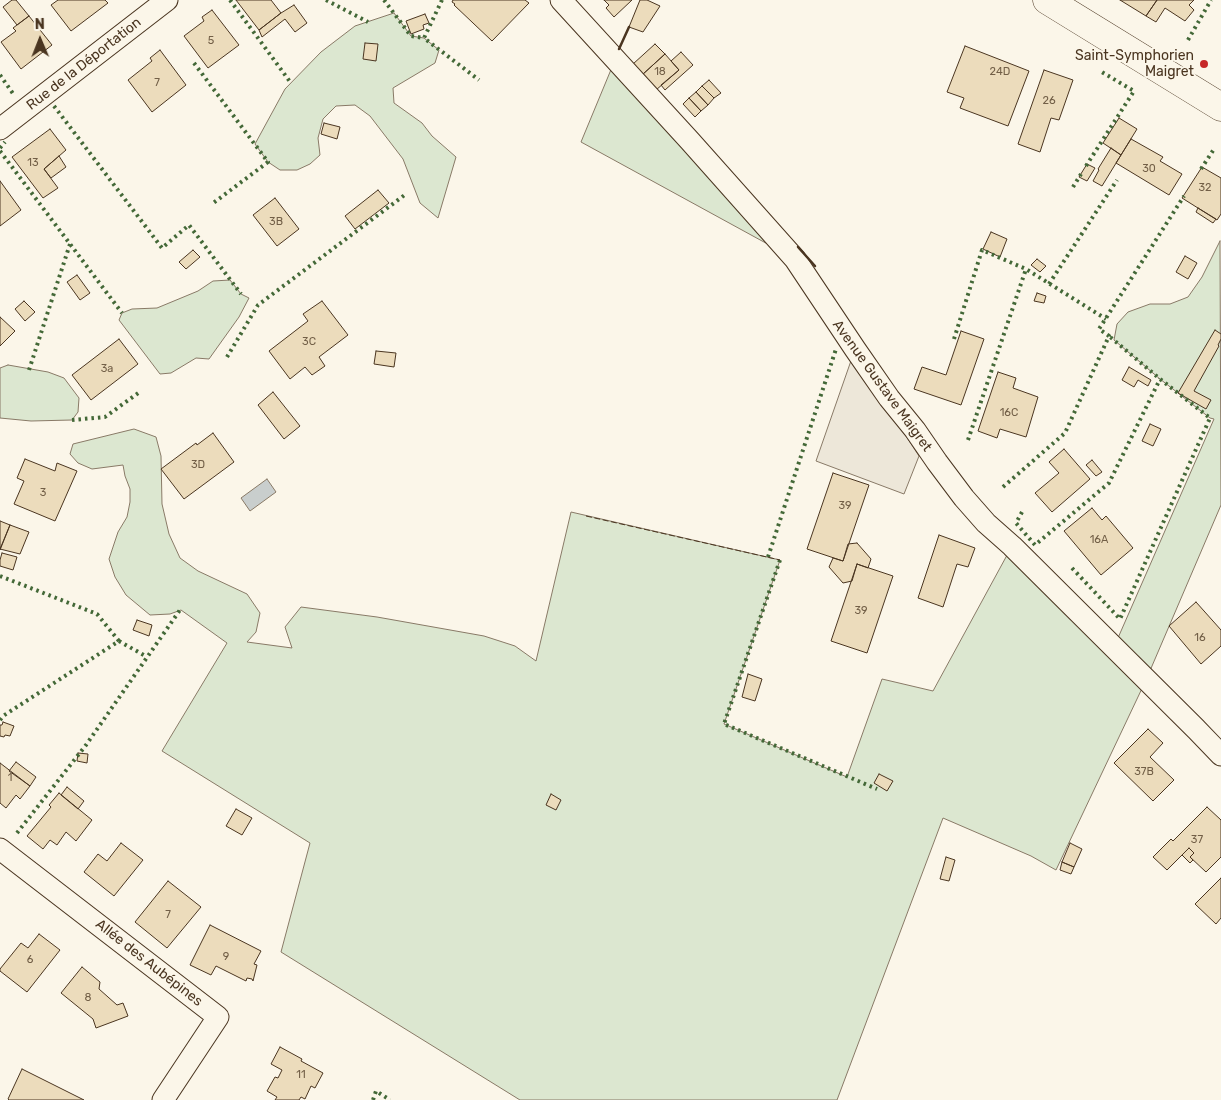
<!DOCTYPE html>
<meta charset="utf-8">
<style>
body{margin:0}
#map{position:relative;width:1221px;height:1100px;overflow:hidden;background:#fbf6e9;font-family:Rubik,sans-serif}
canvas{display:block}
.north{position:absolute;left:15px;top:15px;width:50px;height:50px;-webkit-text-stroke:4px #fbf6e9;paint-order:stroke;rotate:359deg;font-size:14px;font-weight:700;line-height:20px;text-align:center;color:#4a3520}
.north::after{content:'';display:block;margin:auto;width:18px;height:22px;background:#4a3520;clip-path:polygon(50% 0,100% 100%,50% 72%,0 100%)}
</style>
<div id="map">
<canvas width="1221" height="1100"></canvas>
<div class="north">N</div>
</div>
<script>
const c = document.querySelector('canvas').getContext('2d');
c.lineJoin = 'round';
function paint(path, color) { c.fillStyle = color; c.fill(path, 'evenodd'); }
const shape = rows => new Path2D(rows.map(r => 'M' + r).join(''));
function trace(path, color, width, dash) { c.strokeStyle = color; c.lineWidth = width; c.lineCap = dash ? 'butt' : 'round'; c.setLineDash(dash || []); c.stroke(path); }
function label(font, color, halo, rows, align = 'center') {
  c.font = font + ' Rubik,sans-serif'; c.lineWidth = 4; c.setLineDash([]); c.textBaseline = 'middle'; c.strokeStyle = halo; c.fillStyle = color; for (const [text, x, y, turn = 0] of rows) {
    c.save(); c.translate(x, y); c.rotate((+turn || 0) * Math.PI / 180); c.textAlign = isNaN(turn) ? turn : align; if (halo) c.strokeText(text, 0, 0); c.fillText(text, 0, 0); c.restore();
  }
}
const green = shape([
 [394,13,411,36,424,38,439,50,435,63,393,88,394,103,422,123,432,136,456,157,438,218,420,203,403,159,370,116,355,105,336,106,323,119,318,138,320,155,310,164,297,170,280,170,268,162,255,144,285,89,321,52,355,26,394,13],
 [615,60,795,259,581,142,615,60],
 [1220,241,1221,505,1146,680,1056,870,1031,856,943,818,837,1100,520,1100,281,952,310,843,162,751,227,643,181,610,170,614,150,615,126,595,115,577,109,559,118,532,127,517,130,502,130,489,125,476,123,465,92,469,78,463,70,454,73,444,134,429,156,437,161,456,162,504,169,534,180,558,198,571,247,594,260,613,256,632,247,642,292,648,285,627,301,607,377,617,484,636,515,646,536,661,571,512,780,560,724,724,847,777,882,679,933,691,1012,546,1114,647,1214,419,1210,418,1160,379,1114,340,1117,324,1128,312,1150,304,1170,304,1188,297,1202,277,1220,241],
 [230,280,241,294,249,298,239,317,209,359,196,358,171,373,160,374,119,320,122,313,132,309,157,308,198,291,213,281,230,280],
 [8,365,48,372,64,378,79,398,78,412,72,420,31,421,0,418,0,368,8,365]
]);
const parking = shape([
 [853,355,919,456,904,494,816,461,853,355]
]);
const water = shape([
 [267,479,276,492,250,511,241,498,267,479]
]);
const building = shape([
 [12,0,16,0,29,16,17,25,3,7,12,0],
 [58,0,105,0,108,3,71,31,51,5,58,0],
 [236,0,271,0,281,13,259,30,236,0],
 [453,0,525,0,529,3,492,41,454,5,455,4,452,2,453,0],
 [604,0,632,0,614,17,606,8,609,5,604,0],
 [640,0,647,0,660,6,643,32,629,27,640,0],
 [1120,0,1157,0,1146,16,1120,0],
 [1157,0,1194,0,1189,5,1194,10,1185,21,1165,8,1156,22,1146,16,1157,0],
 [294,5,307,23,295,32,285,19,262,37,259,30,281,13,294,5],
 [212,10,239,45,208,68,184,36,204,21,202,17,212,10],
 [425,14,429,23,423,25,424,29,411,34,406,21,425,14],
 [29,16,52,45,21,69,1,42,16,31,13,28,29,16],
 [365,43,378,44,376,61,363,59,365,43],
 [655,44,665,54,642,75,633,64,655,44],
 [965,46,1029,71,1008,126,960,108,964,98,947,92,965,46],
 [160,50,186,85,152,112,128,80,152,61,150,58,160,50],
 [681,52,693,65,665,90,661,85,679,70,671,61,681,52],
 [665,54,679,70,656,90,642,75,665,54],
 [1044,70,1073,80,1059,120,1051,118,1040,152,1018,144,1044,70],
 [709,80,721,93,714,98,702,86,709,80],
 [702,86,714,98,708,105,696,92,702,86],
 [696,92,708,105,701,111,689,98,696,92],
 [689,98,701,111,695,117,683,104,689,98],
 [1119,118,1137,129,1121,155,1103,143,1119,118],
 [324,123,340,127,337,139,321,134,324,123],
 [50,129,66,150,44,169,58,188,43,198,12,157,50,129],
 [1131,139,1163,157,1160,161,1182,174,1169,195,1116,163,1131,139],
 [1111,148,1121,155,1102,186,1093,181,1099,170,1098,169,1111,148],
 [59,156,66,167,51,178,44,169,59,156],
 [1087,164,1095,168,1087,181,1079,177,1087,164],
 [1202,167,1221,178,1221,214,1217,220,1182,198,1202,167],
 [0,181,21,210,0,226,0,181],
 [378,190,389,203,355,229,345,216,378,190],
 [275,198,299,229,277,246,253,215,275,198],
 [1198,208,1216,219,1213,223,1196,212,1198,208],
 [991,232,1007,239,1000,257,983,249,991,232],
 [193,250,200,257,186,269,179,262,193,250],
 [1185,256,1197,263,1188,279,1176,272,1185,256],
 [1037,259,1046,266,1040,272,1031,265,1037,259],
 [77,275,90,293,80,300,67,282,77,275],
 [1037,293,1046,296,1044,303,1034,301,1037,293],
 [24,301,35,312,25,321,15,309,24,301],
 [322,301,348,335,319,357,325,366,312,375,305,367,290,379,269,351,308,321,303,314,322,301],
 [0,317,15,331,0,346,0,317],
 [1215,330,1221,334,1221,339,1218,345,1219,346,1194,391,1211,400,1206,409,1178,393,1215,330],
 [961,331,984,339,961,405,914,389,922,367,946,375,961,331],
 [119,339,138,364,91,400,72,375,119,339],
 [376,351,396,353,394,367,374,364,376,351],
 [1129,367,1151,380,1148,386,1138,380,1134,387,1122,380,1129,367],
 [998,372,1016,378,1013,388,1038,397,1026,437,1000,429,997,438,978,431,998,372],
 [273,392,300,426,284,439,258,405,273,392],
 [1150,424,1161,429,1153,446,1142,441,1150,424],
 [213,433,234,462,184,499,161,469,196,443,197,445,213,433],
 [1064,449,1090,479,1052,512,1035,493,1059,473,1049,462,1064,449],
 [25,459,55,471,57,463,77,471,55,521,14,504,24,481,17,478,25,459],
 [1092,460,1102,472,1096,476,1086,465,1092,460],
 [833,473,869,485,843,561,807,549,833,473],
 [1092,508,1102,520,1106,516,1133,548,1101,575,1064,531,1092,508],
 [0,521,10,525,0,550,0,521],
 [10,525,29,532,20,554,0,549,10,525],
 [939,535,975,548,968,567,957,564,943,607,918,598,939,535],
 [857,543,871,559,868,568,857,564,852,581,843,583,829,567,833,558,843,561,848,544,857,543],
 [2,553,17,557,13,570,0,566,0,560,2,553],
 [857,564,893,576,867,653,831,641,857,564],
 [1196,602,1221,630,1221,646,1201,664,1169,626,1196,602],
 [137,620,152,625,149,636,133,630,137,620],
 [748,674,762,679,755,701,742,697,748,674],
 [3,722,14,726,10,736,5,735,4,737,0,736,0,725,2,725,3,722],
 [1148,729,1163,743,1150,757,1174,780,1153,801,1114,763,1148,729],
 [78,753,88,754,87,763,77,761,78,753],
 [16,762,36,777,30,786,9,771,16,762],
 [0,763,30,786,20,799,16,795,6,808,0,803,0,763],
 [879,774,893,781,887,791,874,783,879,774],
 [67,787,84,801,78,809,61,795,67,787],
 [59,793,92,820,76,841,66,832,57,845,50,840,43,849,27,836,51,807,49,805,59,793],
 [551,794,561,800,556,810,546,805,551,794],
 [1207,807,1221,820,1221,857,1206,872,1190,857,1194,853,1189,848,1167,870,1153,857,1171,839,1173,841,1207,807],
 [236,809,252,818,242,835,226,826,236,809],
 [121,843,143,860,114,896,84,872,98,854,107,861,121,843],
 [1070,843,1082,849,1074,867,1062,862,1070,843],
 [1189,848,1194,853,1190,857,1193,860,1190,863,1182,855,1189,848],
 [946,857,955,860,949,881,940,879,946,857],
 [1062,862,1074,867,1071,874,1060,870,1062,862],
 [1221,878,1221,918,1216,924,1195,904,1221,878],
 [168,881,201,907,167,948,135,922,168,881],
 [210,925,261,951,254,964,257,965,253,981,252,979,247,978,246,981,216,966,211,975,190,965,210,925],
 [39,934,60,950,27,992,0,971,0,969,21,943,28,948,39,934],
 [82,967,100,982,99,989,117,1005,123,1003,128,1016,96,1028,93,1019,61,993,82,967],
 [280,1047,302,1059,301,1061,323,1073,315,1088,311,1086,305,1099,301,1097,299,1100,275,1100,277,1097,267,1091,275,1077,278,1078,282,1070,271,1064,280,1047],
 [22,1069,84,1100,9,1100,8,1099,22,1069]
]);
const street = shape([
 [561,0,690,141,795,259,855,349,889,398,915,430,937,462,964,498,986,523,1012,546,1196,729,1221,755],
 [0,129,167,0],
 [0,849,218,1017,163,1100]
]);
const primary = shape([
 [1047,0,1221,107]
]);
const hedge = shape([
 [230,0,291,83],
 [326,0,368,22],
 [384,0,411,36,424,38],
 [442,0,424,38,479,80],
 [1188,40,1211,0],
 [194,63,268,162,212,204],
 [0,75,14,95],
 [54,106,162,248,189,225,241,294],
 [0,148,5,142],
 [0,151,122,313],
 [1086,166,1134,91,1100,71],
 [1201,169,1214,149],
 [1073,187,1081,174],
 [1049,284,1117,180],
 [954,339,982,250,1026,269,1106,319],
 [227,357,258,305,406,194],
 [29,370,70,244],
 [72,420,105,417,141,391],
 [968,440,1026,269],
 [1003,487,1065,433,1109,336,1099,329,1184,196],
 [1022,512,1016,523,1035,545,1109,483,1160,379],
 [768,557,836,349],
 [780,560,724,724,877,789],
 [1072,568,1120,619,1210,418,1160,379,1109,336],
 [0,576,97,614,119,641],
 [0,720,3,716,119,641,147,657],
 [17,833,86,745,180,610],
 [373,1100,376,1091,390,1100]
]);
const fence = shape([
 [586,516,780,560]
]);
const wall = shape([
 [619,49,629,27],
 [798,247,815,266]
]);
const markers = [
 [1204,64,5,"#c62828"]
];
const numberNames = [
 ["5",211,41],
 ["18",660,72],
 ["24D",1000,72],
 ["7",157,83],
 ["26",1049,101],
 ["13",33,163],
 ["30",1149,169],
 ["32",1205,188],
 ["3B",276,222],
 ["3C",309,342],
 ["3a",107,369],
 ["16C",1009,413],
 ["3D",198,465],
 ["3",43,493],
 ["39",845,506],
 ["16A",1099,540],
 ["39",861,611],
 ["16",1200,638],
 ["37B",1144,772],
 ["1",10,778],
 ["37",1197,840],
 ["7",168,915],
 ["9",226,957],
 ["6",30,960],
 ["8",88,998],
 ["11",301,1075]
];
const poiNames = [
 ["Saint-Symphorien",1194,56],
 ["Maigret",1194,72]
];
const streetNames = [
 ["Rue de la Déportation",84,64,-38],
 ["Avenue Gustave Maigret",882,386,54],
 ["Allée des Aubépines",149,963,38]
];
paint(green, '#dce7d0');
trace(green, '#887966', 1);
paint(parking, '#ede7d9');
trace(parking, '#887966', 1);
paint(water, '#c9cecd');
trace(water, '#887966', 1);
paint(building, '#ecdcbc');
trace(building, '#4a3520', 1);
trace(street, '#4a3520', 23);
trace(primary, '#4a3520', 29);
trace(street, '#fbf6e9', 21);
trace(primary, '#fbf6e9', 28);
trace(hedge, '#436837', 4, [2.5, 4]);
trace(fence, '#4a3520', 1, [6, 2.5]);
trace(wall, '#4a3520', 2.5);
for (const [x, y, r, color] of markers) { const dot = new Path2D(); dot.arc(x, y, r, 0, 2 * Math.PI); c.fillStyle = color; c.fill(dot); trace(dot, '#fbf6e9', 2); }
label('11px', '#725f47', null, numberNames);
label('14px', '#4a3520', '#fbf6e9', poiNames, 'right');
label('14px', '#4a3520', '#fbf6e9', streetNames);
</script>
